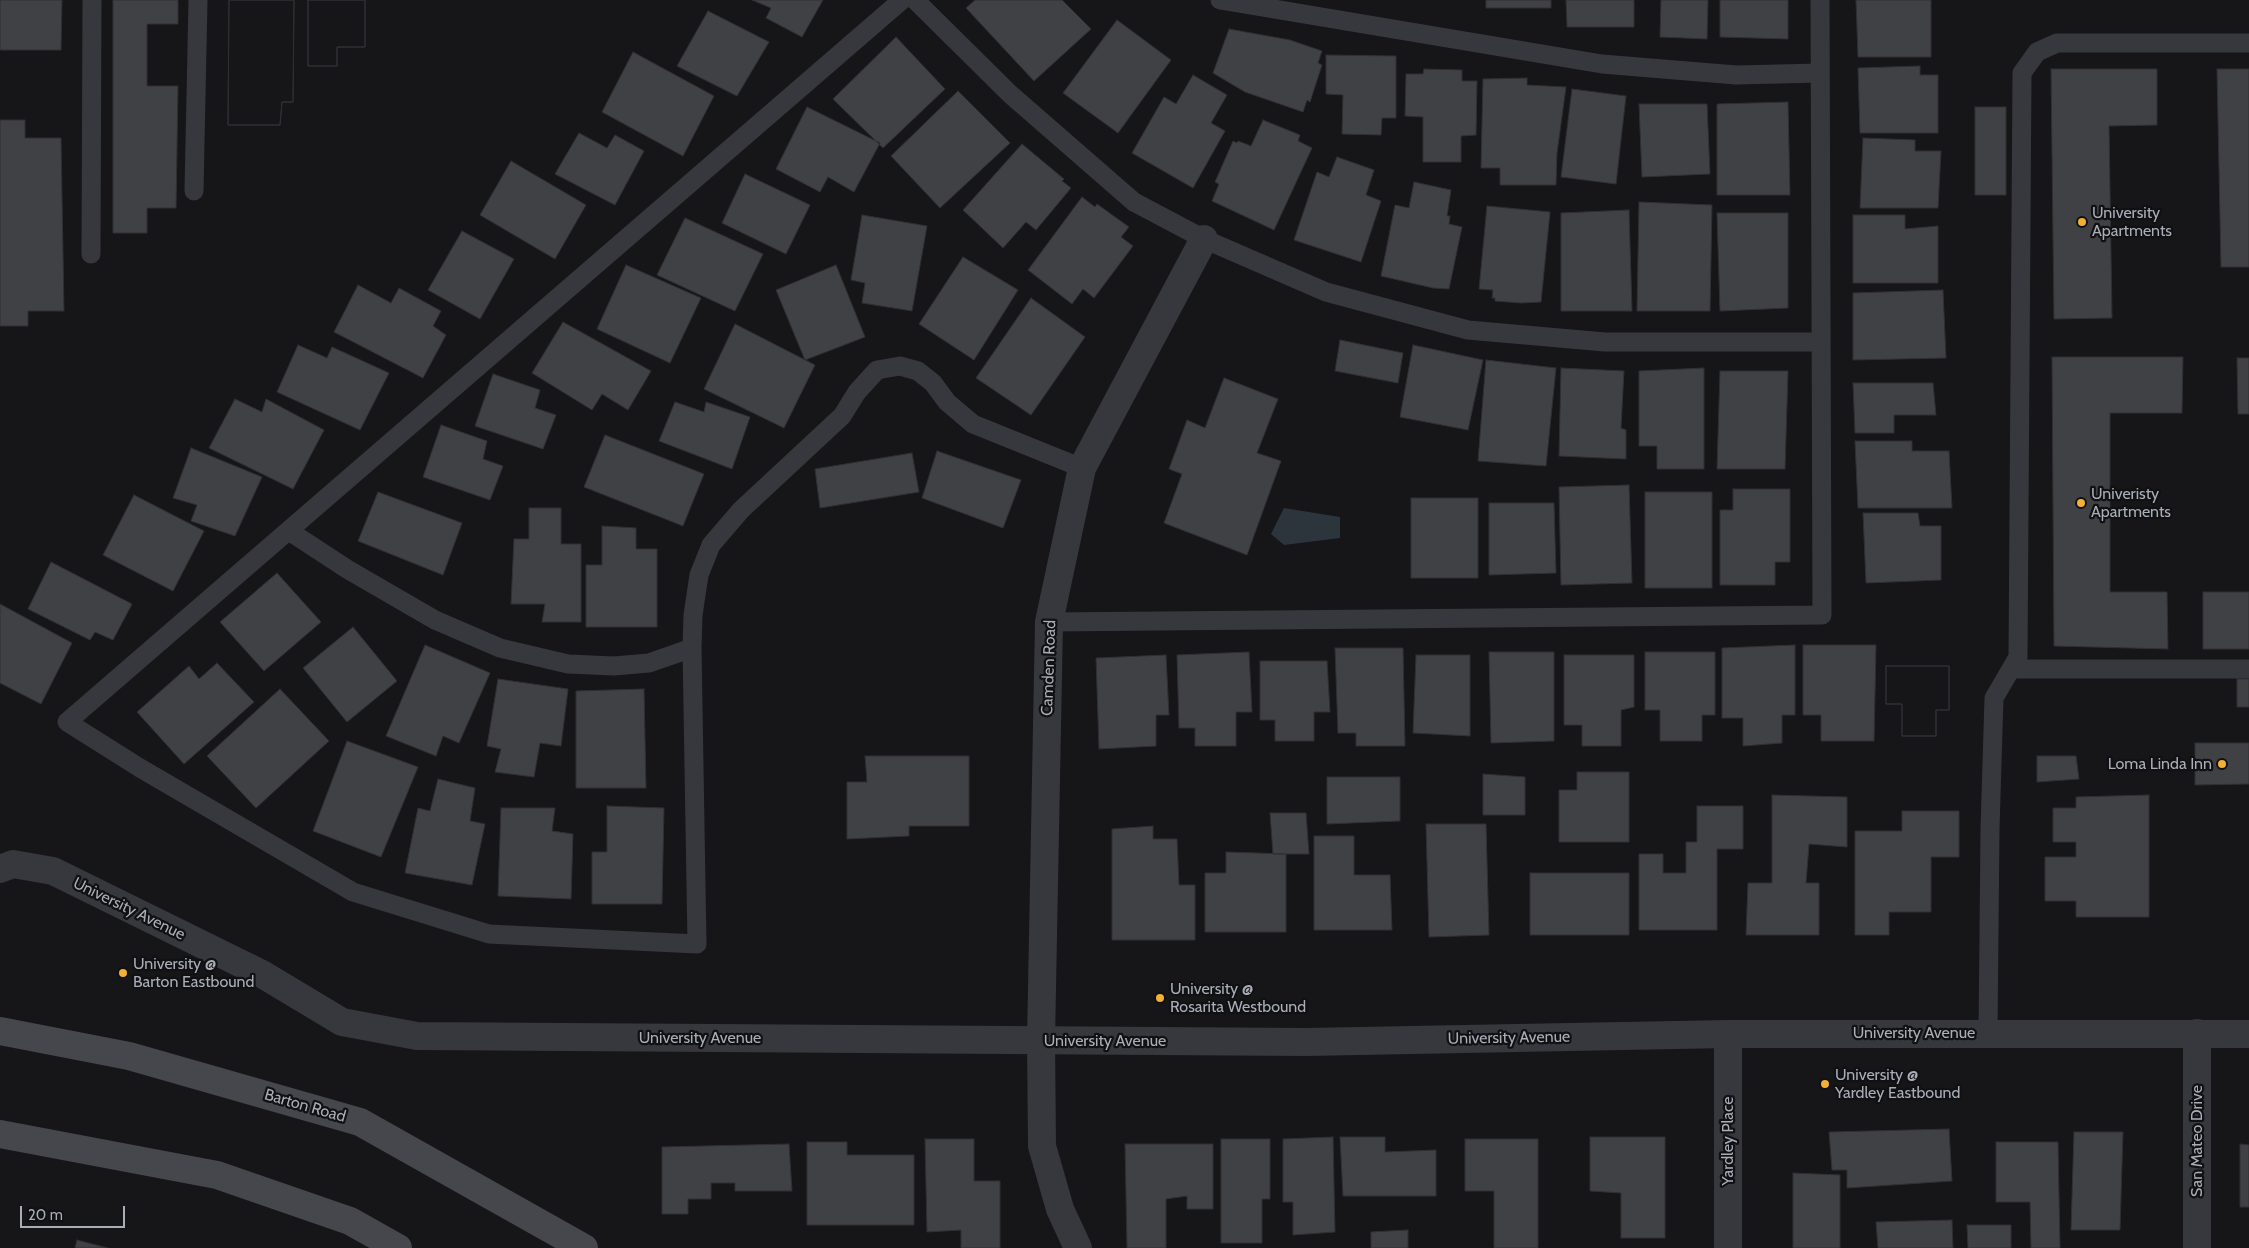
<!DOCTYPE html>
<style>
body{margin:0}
#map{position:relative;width:2249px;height:1248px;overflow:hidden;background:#161618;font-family:Cabin,sans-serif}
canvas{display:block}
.scale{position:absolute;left:20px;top:1206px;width:105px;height:22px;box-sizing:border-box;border:2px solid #a8adb8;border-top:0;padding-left:6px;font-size:15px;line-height:18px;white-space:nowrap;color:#a8adb8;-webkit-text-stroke:4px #111113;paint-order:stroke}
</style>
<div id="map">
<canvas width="2249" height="1248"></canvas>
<div class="scale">20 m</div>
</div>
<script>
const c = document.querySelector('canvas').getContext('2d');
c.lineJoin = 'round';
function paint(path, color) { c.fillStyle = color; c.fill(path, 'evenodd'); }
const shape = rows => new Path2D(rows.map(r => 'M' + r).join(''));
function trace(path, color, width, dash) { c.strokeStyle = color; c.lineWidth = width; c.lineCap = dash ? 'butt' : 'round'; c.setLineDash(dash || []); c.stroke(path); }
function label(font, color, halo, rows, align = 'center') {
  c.font = font + ' Cabin,sans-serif'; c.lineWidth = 4.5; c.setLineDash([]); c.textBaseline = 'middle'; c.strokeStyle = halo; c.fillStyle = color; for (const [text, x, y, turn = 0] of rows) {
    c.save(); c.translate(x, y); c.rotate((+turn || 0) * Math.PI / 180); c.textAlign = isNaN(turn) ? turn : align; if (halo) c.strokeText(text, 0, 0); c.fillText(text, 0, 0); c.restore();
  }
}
const water = shape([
 [1284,508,1340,517,1340,538,1284,545,1271,534]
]);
const building = shape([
 [0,0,62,0,61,50,0,50,0,0],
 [113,0,178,0,178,24,147,24,147,86,178,86,176,208,147,208,147,233,113,233,113,0],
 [229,0,294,0,293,102,282,102,280,125,228,125,229,0],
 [229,0,294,0,293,102,282,102,280,125,228,125,229,0],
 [308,0,365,0,365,47,337,47,337,66,308,66,308,0],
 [308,0,365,0,365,47,337,47,337,66,308,66,308,0],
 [752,0,823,0,802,37,766,18,771,8,752,0],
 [975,0,1062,0,1091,29,1034,81,966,8,975,0],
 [1486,0,1551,0,1551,8,1486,8,1486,0],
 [1566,0,1634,0,1634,27,1567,27,1566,0],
 [1661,0,1708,0,1707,39,1660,37,1661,0],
 [1720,0,1788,0,1788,39,1720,37,1720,0],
 [1856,0,1931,0,1931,57,1858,57,1856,0],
 [708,11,769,42,737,96,677,66,708,11],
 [1117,20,1171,60,1118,133,1063,93,1117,20],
 [1229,29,1290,40,1322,51,1318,63,1322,65,1310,102,1307,100,1303,112,1245,92,1213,73,1229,29],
 [896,37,945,89,883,148,833,99,896,37],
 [633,52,714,96,683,156,602,112,633,52],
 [1326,55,1396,56,1396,118,1382,118,1381,135,1342,134,1343,95,1326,94,1326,55],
 [1920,66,1920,75,1938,75,1938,133,1860,133,1858,68,1920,66],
 [1424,69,1462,70,1462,81,1477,81,1476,135,1461,136,1461,162,1423,162,1423,117,1405,116,1406,74,1423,74,1424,69],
 [2051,69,2157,69,2157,125,2109,126,2112,318,2054,319,2051,69],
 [2217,69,2249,69,2249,267,2221,267,2217,69],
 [1193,75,1227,95,1211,123,1225,131,1193,188,1132,153,1164,97,1176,104,1193,75],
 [1527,78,1527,85,1566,87,1557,153,1556,185,1500,185,1500,168,1481,168,1483,79,1527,78],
 [1572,89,1626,96,1616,184,1561,177,1572,89],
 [958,91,1010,143,940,208,891,156,958,91],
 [1788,102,1790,195,1717,195,1717,104,1788,102],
 [1639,104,1707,104,1710,174,1642,177,1639,104],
 [807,107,880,143,854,192,828,177,820,192,776,169,807,107],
 [1975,107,2006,107,2006,195,1975,195,1975,107],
 [0,120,25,120,25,138,61,138,64,311,28,311,28,326,0,326,0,120],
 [1263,120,1300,135,1298,141,1312,148,1274,230,1212,201,1219,184,1215,182,1233,141,1237,143,1238,141,1251,146,1263,120],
 [579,133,607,148,615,135,644,151,615,205,555,174,579,133],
 [1863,138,1915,140,1915,151,1941,151,1938,208,1860,208,1863,138],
 [1022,144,1064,179,1062,181,1071,188,1036,230,1026,222,1003,248,963,210,1022,144],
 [1337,157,1374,170,1366,195,1381,201,1361,262,1294,240,1317,172,1329,177,1337,157],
 [511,161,586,205,555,259,480,215,511,161],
 [745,174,810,205,786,254,722,223,745,174],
 [1414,182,1451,190,1447,216,1450,216,1449,224,1462,227,1449,289,1433,288,1381,276,1395,205,1409,208,1414,182],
 [1082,197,1095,207,1097,204,1129,227,1121,237,1133,246,1094,298,1083,289,1072,304,1028,270,1082,197],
 [1639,202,1712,205,1710,311,1637,311,1639,202],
 [1487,206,1550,212,1541,302,1521,303,1495,301,1495,298,1492,298,1493,290,1479,289,1487,206],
 [1629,210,1632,311,1561,311,1561,213,1629,210],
 [1717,213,1788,213,1788,308,1720,311,1717,213],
 [862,215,927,226,912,311,862,303,865,283,851,280,862,215],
 [1853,215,1905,215,1905,229,1938,226,1938,283,1853,283,1853,215],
 [685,218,763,254,735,311,657,275,685,218],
 [462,231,514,259,480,319,428,290,462,231],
 [963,257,1018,290,974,360,919,324,963,257],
 [626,265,701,298,670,363,597,329,626,265],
 [836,265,865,337,805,360,776,290,836,265],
 [358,285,391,303,399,288,441,311,433,326,446,335,423,378,334,332,358,285],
 [1943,290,1946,358,1853,360,1853,293,1943,290],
 [1031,298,1085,337,1031,415,976,378,1031,298],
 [563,322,651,371,628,410,602,394,592,410,532,373,563,322],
 [735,324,815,365,784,428,704,389,735,324],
 [1340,340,1403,353,1398,383,1335,371,1340,340],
 [298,345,327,358,332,347,389,373,360,430,277,392,298,345],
 [1413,345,1483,360,1468,430,1400,417,1413,345],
 [2052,357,2183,357,2182,413,2110,413,2110,592,2167,592,2168,649,2054,646,2052,357],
 [2237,358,2249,358,2249,414,2238,414,2237,358],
 [1486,360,1556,368,1546,466,1478,461,1486,360],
 [1561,368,1624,371,1621,428,1626,430,1626,459,1559,456,1561,368],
 [1704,368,1704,469,1657,469,1657,446,1639,446,1639,371,1704,368],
 [1720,371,1788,371,1785,469,1717,469,1720,371],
 [493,374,540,390,535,408,556,415,543,449,475,426,493,374],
 [1224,378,1278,399,1257,453,1281,461,1247,555,1164,523,1182,474,1169,469,1187,420,1205,428,1224,378],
 [1853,383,1933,383,1936,415,1894,415,1894,433,1855,433,1853,383],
 [235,399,262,412,266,399,324,430,293,489,209,448,235,399],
 [675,402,704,412,706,402,750,417,732,469,659,441,675,402],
 [441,425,487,441,483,459,503,466,490,500,423,477,441,425],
 [605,435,704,474,683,526,584,487,605,435],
 [1855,441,1912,441,1912,451,1949,451,1952,508,1858,508,1855,441],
 [191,448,262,477,235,536,191,521,197,505,173,498,191,448],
 [937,451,1021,480,1003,528,922,498,937,451],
 [912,453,919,492,820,508,815,469,912,453],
 [1629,485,1632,583,1561,585,1559,487,1629,485],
 [1733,489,1790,489,1790,562,1775,562,1775,585,1720,585,1720,510,1733,510,1733,489],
 [378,492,462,523,443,575,358,541,378,492],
 [1645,492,1712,492,1712,588,1645,588,1645,492],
 [134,495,204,531,173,591,103,555,134,495],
 [1411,498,1478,498,1478,578,1411,578,1411,498],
 [1489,503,1554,503,1556,573,1489,575,1489,503],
 [529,508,561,508,561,544,581,544,581,622,542,622,545,604,511,604,514,539,529,539,529,508],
 [1863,513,1918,513,1920,526,1941,526,1941,580,1866,583,1863,513],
 [602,526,636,528,636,549,657,549,657,627,586,627,586,565,602,565,602,526],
 [51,562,132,604,113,640,95,632,90,640,28,609,51,562],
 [277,573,321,622,264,671,220,622,277,573],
 [2203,592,2249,592,2249,649,2203,649,2203,592],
 [0,604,72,643,41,704,0,683,0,604],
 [353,627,397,681,347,722,303,668,353,627],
 [425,645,490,673,459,743,443,736,436,756,386,736,425,645],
 [1795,645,1795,715,1782,715,1782,743,1743,746,1743,718,1722,718,1722,648,1795,645],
 [1803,645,1876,645,1874,741,1821,741,1821,715,1803,715,1803,645],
 [1335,648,1403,648,1405,746,1356,746,1356,733,1338,733,1335,648],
 [1249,652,1252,712,1236,712,1236,746,1195,746,1195,728,1179,728,1177,655,1249,652],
 [1489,652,1554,652,1554,741,1491,743,1489,652],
 [1645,652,1715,652,1715,715,1702,715,1702,741,1660,741,1660,710,1645,710,1645,652],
 [1166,655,1169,715,1156,715,1156,746,1099,749,1096,658,1166,655],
 [1416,655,1470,655,1470,736,1413,733,1416,655],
 [1564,655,1634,655,1634,707,1621,710,1621,746,1582,746,1582,725,1564,725,1564,655],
 [1260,661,1327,661,1330,712,1314,712,1314,741,1275,741,1275,720,1260,720,1260,661],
 [217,663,254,702,184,764,137,712,189,666,199,679,217,663],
 [1886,666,1949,666,1949,710,1936,710,1936,736,1902,736,1902,704,1886,704,1886,666],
 [1886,666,1949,666,1949,710,1936,710,1936,736,1902,736,1902,704,1886,704,1886,666],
 [498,679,568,689,561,746,540,743,534,777,495,772,501,749,487,746,498,679],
 [2237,679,2249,679,2249,707,2237,707,2237,679],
 [280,689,329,741,256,808,207,756,280,689],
 [644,689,646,788,576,788,576,691,644,689],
 [347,741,418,767,381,857,313,831,347,741],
 [2195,743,2249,743,2249,784,2195,785,2195,743],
 [865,756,969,756,969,826,909,826,909,836,847,839,847,782,867,782,865,756],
 [2037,756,2076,756,2079,779,2037,782,2037,756],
 [1577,772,1629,772,1629,842,1559,842,1559,790,1577,790,1577,772],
 [1483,774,1525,777,1525,815,1483,815,1483,774],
 [1327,777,1400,777,1400,821,1327,824,1327,777],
 [438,779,475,788,470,821,485,824,472,885,405,873,418,808,430,811,438,779],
 [1772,795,1847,797,1847,847,1809,844,1806,883,1819,883,1819,935,1746,935,1748,883,1772,883,1772,795],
 [2149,795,2149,917,2076,917,2076,901,2045,901,2045,857,2076,857,2076,842,2053,842,2053,808,2076,808,2076,797,2149,795],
 [607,806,664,808,662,904,592,904,592,852,607,852,607,806],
 [1697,806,1743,806,1743,849,1717,849,1717,930,1639,930,1639,854,1663,854,1663,873,1686,873,1686,842,1697,842,1697,806],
 [501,808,555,808,552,831,573,834,571,899,498,896,501,808],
 [1902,811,1959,811,1959,857,1931,857,1931,912,1889,912,1889,935,1855,935,1855,831,1902,831,1902,811],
 [1270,813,1306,813,1309,854,1273,854,1270,813],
 [1426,824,1486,824,1489,935,1429,937,1426,824],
 [1153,826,1153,839,1177,839,1179,885,1195,885,1195,940,1112,940,1112,829,1153,826],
 [1314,836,1354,836,1354,875,1390,875,1392,930,1314,930,1314,836],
 [1226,852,1286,854,1286,932,1205,932,1205,873,1226,873,1226,852],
 [1530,873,1629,873,1629,935,1530,935,1530,873],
 [1949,1129,1952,1181,1847,1188,1847,1170,1832,1170,1829,1132,1949,1129],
 [2074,1132,2123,1132,2120,1230,2071,1230,2074,1132],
 [1333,1137,1335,1232,1293,1235,1293,1202,1283,1202,1283,1139,1333,1137],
 [1340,1137,1385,1137,1385,1152,1436,1150,1436,1196,1343,1196,1340,1137],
 [1590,1137,1665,1137,1665,1238,1621,1238,1621,1193,1590,1191,1590,1137],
 [925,1139,974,1139,974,1181,1000,1181,1000,1248,961,1248,961,1230,927,1232,925,1139],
 [1221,1139,1270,1139,1270,1199,1262,1199,1262,1243,1221,1243,1221,1139],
 [1465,1139,1538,1139,1538,1248,1494,1248,1494,1191,1465,1191,1465,1139],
 [807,1142,847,1142,847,1155,914,1155,914,1225,807,1225,807,1142],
 [1996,1142,2058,1142,2060,1248,2031,1248,2030,1202,1996,1202,1996,1142],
 [789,1144,792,1191,735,1191,735,1183,711,1183,711,1199,688,1199,688,1214,662,1214,662,1147,789,1144],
 [1125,1144,1213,1144,1213,1209,1187,1209,1187,1196,1166,1199,1166,1248,1127,1248,1125,1144],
 [2240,1144,2249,1145,2249,1207,2240,1207,2240,1144],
 [1793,1173,1840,1175,1840,1248,1793,1248,1793,1173],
 [1952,1220,1953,1248,1878,1248,1876,1222,1952,1220],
 [1967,1225,2011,1225,2011,1248,1968,1248,1967,1225],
 [1408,1230,1408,1248,1371,1248,1371,1232,1408,1230],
 [77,1240,108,1248,75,1248,77,1240]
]);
const service = shape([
 [915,0,1010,94,1134,202,1204,239,1326,292,1468,330,1605,342,1821,342],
 [1220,0,1602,64,1736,75,1820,73],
 [194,191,198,0],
 [91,254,92,0],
 [289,531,347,569,435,620,500,648,568,664,614,666,649,663,692,648,693,615,699,575,711,545,741,510,842,416,857,392,877,370,900,366,918,371,933,383,947,402,973,424,1082,468],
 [1049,622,1822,615,1820,0],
 [692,648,697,944,489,934,353,892,140,768,67,722,902,0],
 [2012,669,2249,669],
 [1988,1033,1990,829,1994,698,2018,657,2022,73,2037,52,2057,43,2249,43]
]);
const minor = shape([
 [1728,1034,1728,1248],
 [1078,1248,1060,1209,1042,1146,1041,1040,1049,622,1082,468,1204,239],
 [2197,1248,2197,1033]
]);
const tertiary = shape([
 [0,869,13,864,53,871,262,974,342,1022,417,1036,1306,1042,1728,1034,2249,1034]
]);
const secondary = shape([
 [0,1031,129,1056,360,1122,584,1248],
 [0,1134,217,1175,350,1221,398,1248]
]);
const markers = [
 [2082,222,5,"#f2b134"],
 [2081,503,5,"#f2b134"],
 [2222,764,5,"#f2b134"],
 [123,973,5,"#f2b134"],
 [1160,998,5,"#f2b134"],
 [1825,1084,5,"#f2b134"]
];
const poiNames = [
 ["University",2092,213],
 ["Apartments",2092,231],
 ["Univeristy",2091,494],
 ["Apartments",2091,512],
 ["Loma Linda Inn",2212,764,"right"],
 ["University @",133,964],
 ["Barton Eastbound",133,982],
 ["University @",1170,989],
 ["Rosarita Westbound",1170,1007],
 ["University @",1835,1075],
 ["Yardley Eastbound",1835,1093]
];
const streetNames = [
 ["Camden Road",1049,668,-88],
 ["University Avenue",129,909,26],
 ["University Avenue",1914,1033],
 ["University Avenue",700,1038],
 ["University Avenue",1509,1038,-1],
 ["University Avenue",1105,1041],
 ["Barton Road",305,1106,16],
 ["Yardley Place",1728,1141,-90],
 ["San Mateo Drive",2197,1141,-90]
];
paint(water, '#2c353c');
paint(building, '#404145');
trace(building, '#303034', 1);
trace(service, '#37383d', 19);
trace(minor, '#37383d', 28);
trace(tertiary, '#37383d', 28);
trace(secondary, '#45474d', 28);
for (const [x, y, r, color] of markers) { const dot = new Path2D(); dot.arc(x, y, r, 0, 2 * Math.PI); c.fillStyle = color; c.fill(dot); trace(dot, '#111113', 2); }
label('16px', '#a8adb8', '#111113', poiNames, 'left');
label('16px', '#a8adb8', '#111113', streetNames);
</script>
